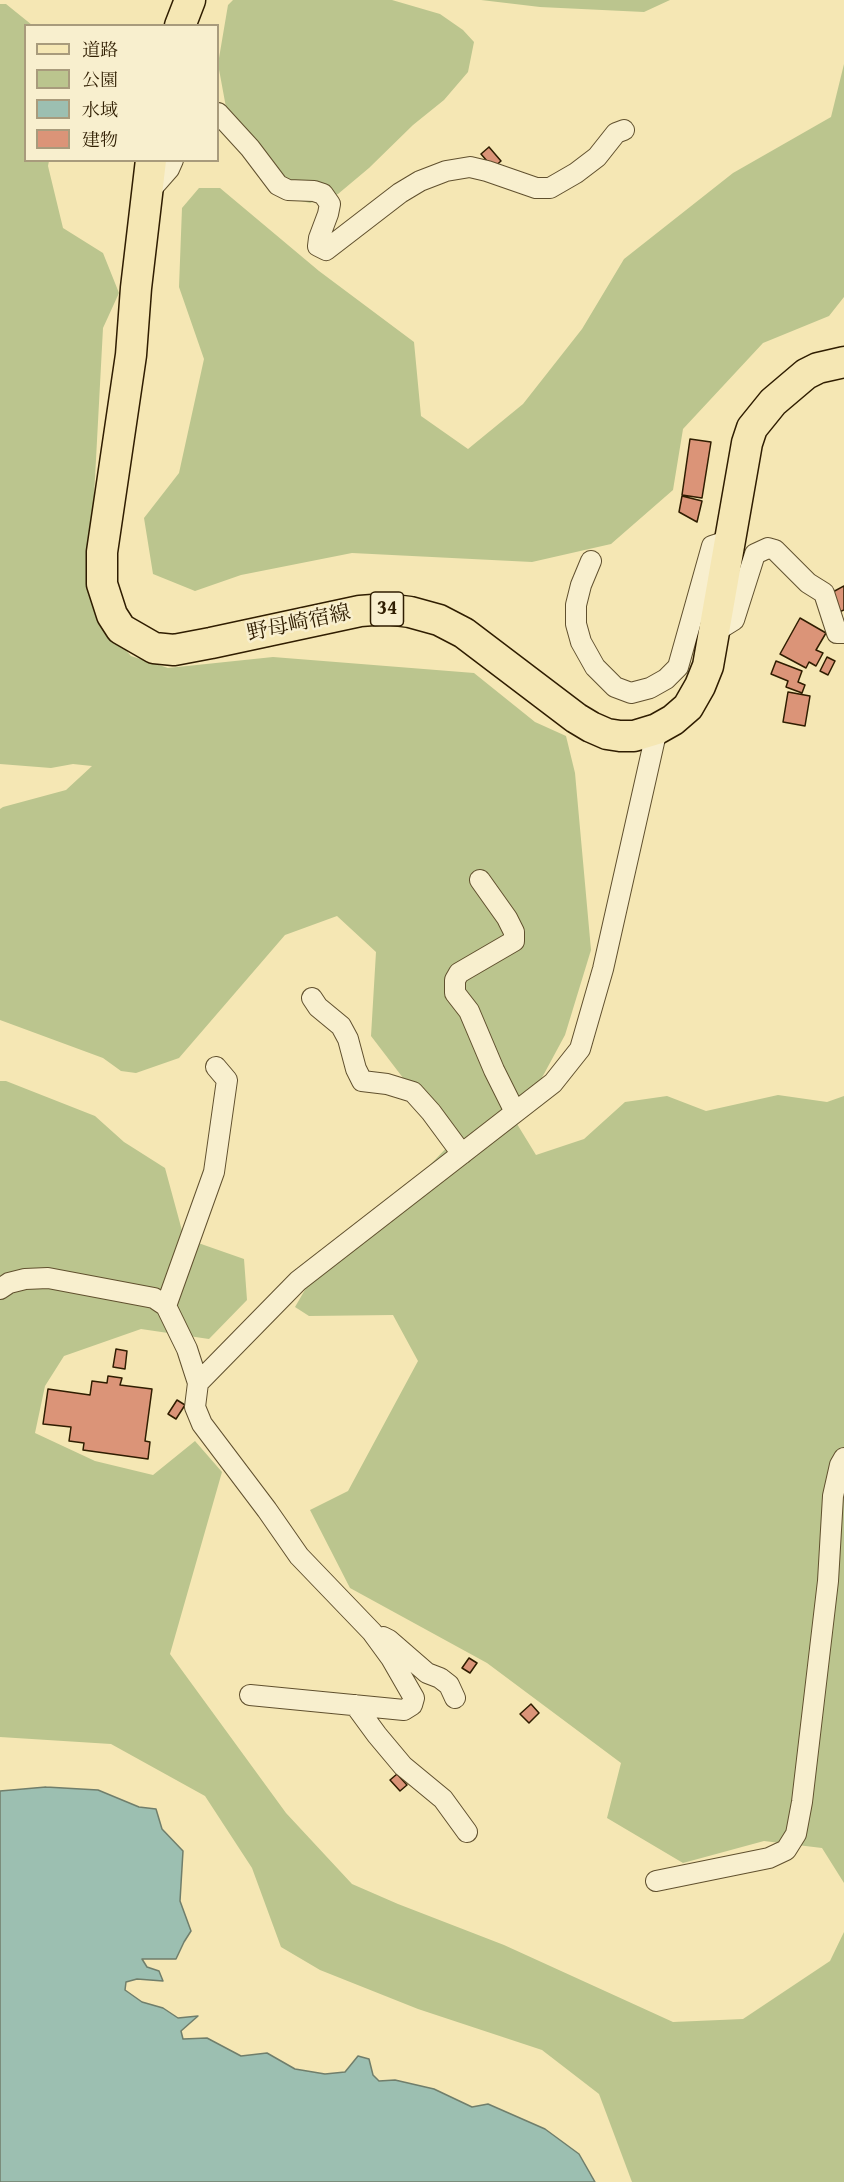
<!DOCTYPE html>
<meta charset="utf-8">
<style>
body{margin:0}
#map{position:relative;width:844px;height:2182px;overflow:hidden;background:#f5e7b4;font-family:"Gentium Book Plus","Noto Serif JP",serif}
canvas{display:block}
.legend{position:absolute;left:24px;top:24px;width:195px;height:138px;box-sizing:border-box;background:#f8efce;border:2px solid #a89b7c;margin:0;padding:8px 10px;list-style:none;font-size:18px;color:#2f1d01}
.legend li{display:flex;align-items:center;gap:12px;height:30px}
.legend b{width:30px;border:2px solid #a89b7c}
</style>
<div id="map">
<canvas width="844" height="2182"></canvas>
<ul class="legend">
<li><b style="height:8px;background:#f5e7b4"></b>道路</li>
<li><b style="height:16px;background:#bbc58e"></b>公園</li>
<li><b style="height:16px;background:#9cbfb1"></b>水域</li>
<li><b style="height:16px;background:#db9478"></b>建物</li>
</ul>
</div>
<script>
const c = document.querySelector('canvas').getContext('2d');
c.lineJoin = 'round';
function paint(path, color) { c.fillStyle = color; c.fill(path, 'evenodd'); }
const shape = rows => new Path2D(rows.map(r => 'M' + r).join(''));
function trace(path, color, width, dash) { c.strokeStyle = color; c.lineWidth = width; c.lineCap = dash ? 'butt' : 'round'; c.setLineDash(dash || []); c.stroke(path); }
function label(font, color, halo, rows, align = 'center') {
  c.font = font + ' "Gentium Book Plus","Noto Serif JP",serif'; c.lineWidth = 5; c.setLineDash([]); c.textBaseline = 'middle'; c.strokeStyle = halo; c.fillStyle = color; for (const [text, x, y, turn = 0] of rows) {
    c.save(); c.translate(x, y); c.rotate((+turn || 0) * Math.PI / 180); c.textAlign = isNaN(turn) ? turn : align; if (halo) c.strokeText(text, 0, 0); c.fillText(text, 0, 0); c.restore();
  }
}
const green = shape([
 [233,0,392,0,440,14,463,30,474,42,468,72,444,100,413,125,369,168,338,194,310,203,288,198,230,129,218,64,228,5],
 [481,0,670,0,644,12,540,7],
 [0,4,6,4,32,25,26,26,26,160,49,161,48,166,63,228,103,253,119,293,103,328,91,553,101,622,131,656,168,668,273,657,474,673,535,722,566,736,575,773,591,950,565,1035,517,1124,536,1155,584,1139,625,1102,667,1096,706,1111,778,1095,827,1102,844,1096,844,1883,822,1848,764,1841,683,1863,607,1818,621,1763,487,1663,350,1588,310,1510,348,1491,418,1361,393,1315,309,1316,295,1307,313,1276,351,1248,452,1142,371,1036,376,952,337,916,285,935,179,1058,136,1073,121,1071,103,1058,0,1020,0,809,3,807,66,790,92,766,73,764,51,768,0,764],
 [844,64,844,297,829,316,763,343,683,429,673,490,611,544,532,562,352,553,241,575,195,591,153,574,144,518,179,473,204,359,179,287,182,208,199,188,220,188,319,271,414,342,421,416,468,449,523,404,582,329,624,259,733,173,831,117],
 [0,1081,6,1081,95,1116,124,1142,165,1168,184,1238,244,1259,247,1300,209,1339,141,1329,64,1356,45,1386,35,1433,95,1461,153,1475,195,1441,222,1472,170,1654,286,1813,352,1884,398,1904,504,1945,673,2022,743,2019,830,1961,844,1932,844,2182,632,2182,599,2094,542,2050,418,2009,320,1970,281,1947,252,1868,205,1796,111,1744,0,1737]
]);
const water = shape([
 [46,1787,98,1790,139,1807,156,1809,162,1829,183,1851,180,1901,191,1931,184,1942,176,1959,142,1959,147,1967,159,1971,163,1981,137,1979,126,1982,125,1990,142,2002,163,2008,178,2018,198,2016,181,2031,183,2039,207,2038,241,2056,267,2053,295,2069,325,2074,345,2072,358,2056,369,2059,373,2075,379,2081,395,2080,434,2089,472,2107,488,2104,545,2129,579,2154,595,2182,0,2182,0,1791,46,1787]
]);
const building = shape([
 [489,147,501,161,493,168,481,154,489,147],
 [690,439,711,442,702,498,682,495,690,439],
 [682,496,702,501,697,522,679,512,682,496],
 [844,586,844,610,839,612,831,593,844,586],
 [800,618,826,633,816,650,823,653,816,666,809,662,806,668,780,654,800,618],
 [827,657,835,661,828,675,820,671,827,657],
 [776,661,802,671,798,682,805,685,802,693,786,687,788,681,771,674,776,661],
 [788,692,810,696,805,726,783,722,788,692],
 [116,1349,127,1351,125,1369,113,1367,116,1349],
 [108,1376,122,1378,120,1385,152,1389,145,1441,150,1442,148,1459,83,1450,84,1443,69,1441,71,1427,43,1424,48,1389,90,1395,92,1381,107,1383,108,1376],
 [177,1400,185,1405,176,1419,168,1414,177,1400],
 [469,1658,477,1663,470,1673,462,1668,469,1658],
 [531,1704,539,1713,529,1723,520,1714,531,1704],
 [397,1774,407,1785,400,1791,390,1780,397,1774]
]);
const minor = shape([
 [218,113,250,148,278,185,288,190,314,191,323,194,330,204,328,214,319,238,318,246,326,250,400,193,420,181,446,171,470,167,487,171,536,188,550,188,576,173,597,157,616,133,624,130],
 [147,194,169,169,173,160],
 [591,561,581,585,576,605,576,624,581,642,595,667,615,687,631,693,650,688,666,679,678,667,712,546,730,540],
 [713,633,734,620,755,554,768,548,775,550,808,583,824,593,837,633,844,633],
 [480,880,507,918,514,932,514,941,459,973,455,980,455,993,469,1011,494,1070,515,1112],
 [312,998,318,1007,341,1026,348,1039,356,1069,362,1081,387,1084,413,1092,431,1112,462,1154],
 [0,1289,9,1283,25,1279,48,1278,154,1298,166,1306,187,1349,198,1383,195,1407,202,1424,267,1510,299,1556,372,1632,391,1658,414,1698,412,1705,404,1710,250,1695],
 [166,1306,214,1172,227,1080,216,1067],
 [198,1383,298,1281,553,1083,580,1049,603,969,657,729],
 [383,1637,389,1640,427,1673,440,1678,449,1685,455,1698],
 [355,1705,377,1735,403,1766,443,1799,467,1832],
 [656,1881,769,1858,786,1850,796,1834,802,1802,828,1581,833,1496,840,1465,844,1458]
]);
const primary = shape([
 [180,26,190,0],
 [151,160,136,288,131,355,102,552,102,584,112,615,121,629,154,648,174,650,211,643,360,611,386,609,410,612,439,620,464,633,576,718,591,727,607,734,620,736,634,736,657,729,673,720,688,707,700,686,708,666,747,443,752,428,773,402,806,374,818,368,844,362]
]);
const shields = [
 [387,609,33]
];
const shieldNames = [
 ["34",387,609]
];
const streetNames = [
 ["野母崎宿線",299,624,-12]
];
paint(green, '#bbc58e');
paint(water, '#9cbfb1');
trace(water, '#707e6b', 1.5);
paint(building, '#db9478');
trace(building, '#2f1d01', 1.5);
trace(minor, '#60502e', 22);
trace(primary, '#2f1d01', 33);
trace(minor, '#f8efce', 20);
trace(primary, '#f5e7b4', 30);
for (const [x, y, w] of shields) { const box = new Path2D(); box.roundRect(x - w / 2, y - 17, w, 34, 4.5); c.fillStyle = '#f8efce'; c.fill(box); trace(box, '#2f1d01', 1.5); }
label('bold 20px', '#2f1d01', null, shieldNames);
label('21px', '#2f1d01', '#f8efce', streetNames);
</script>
